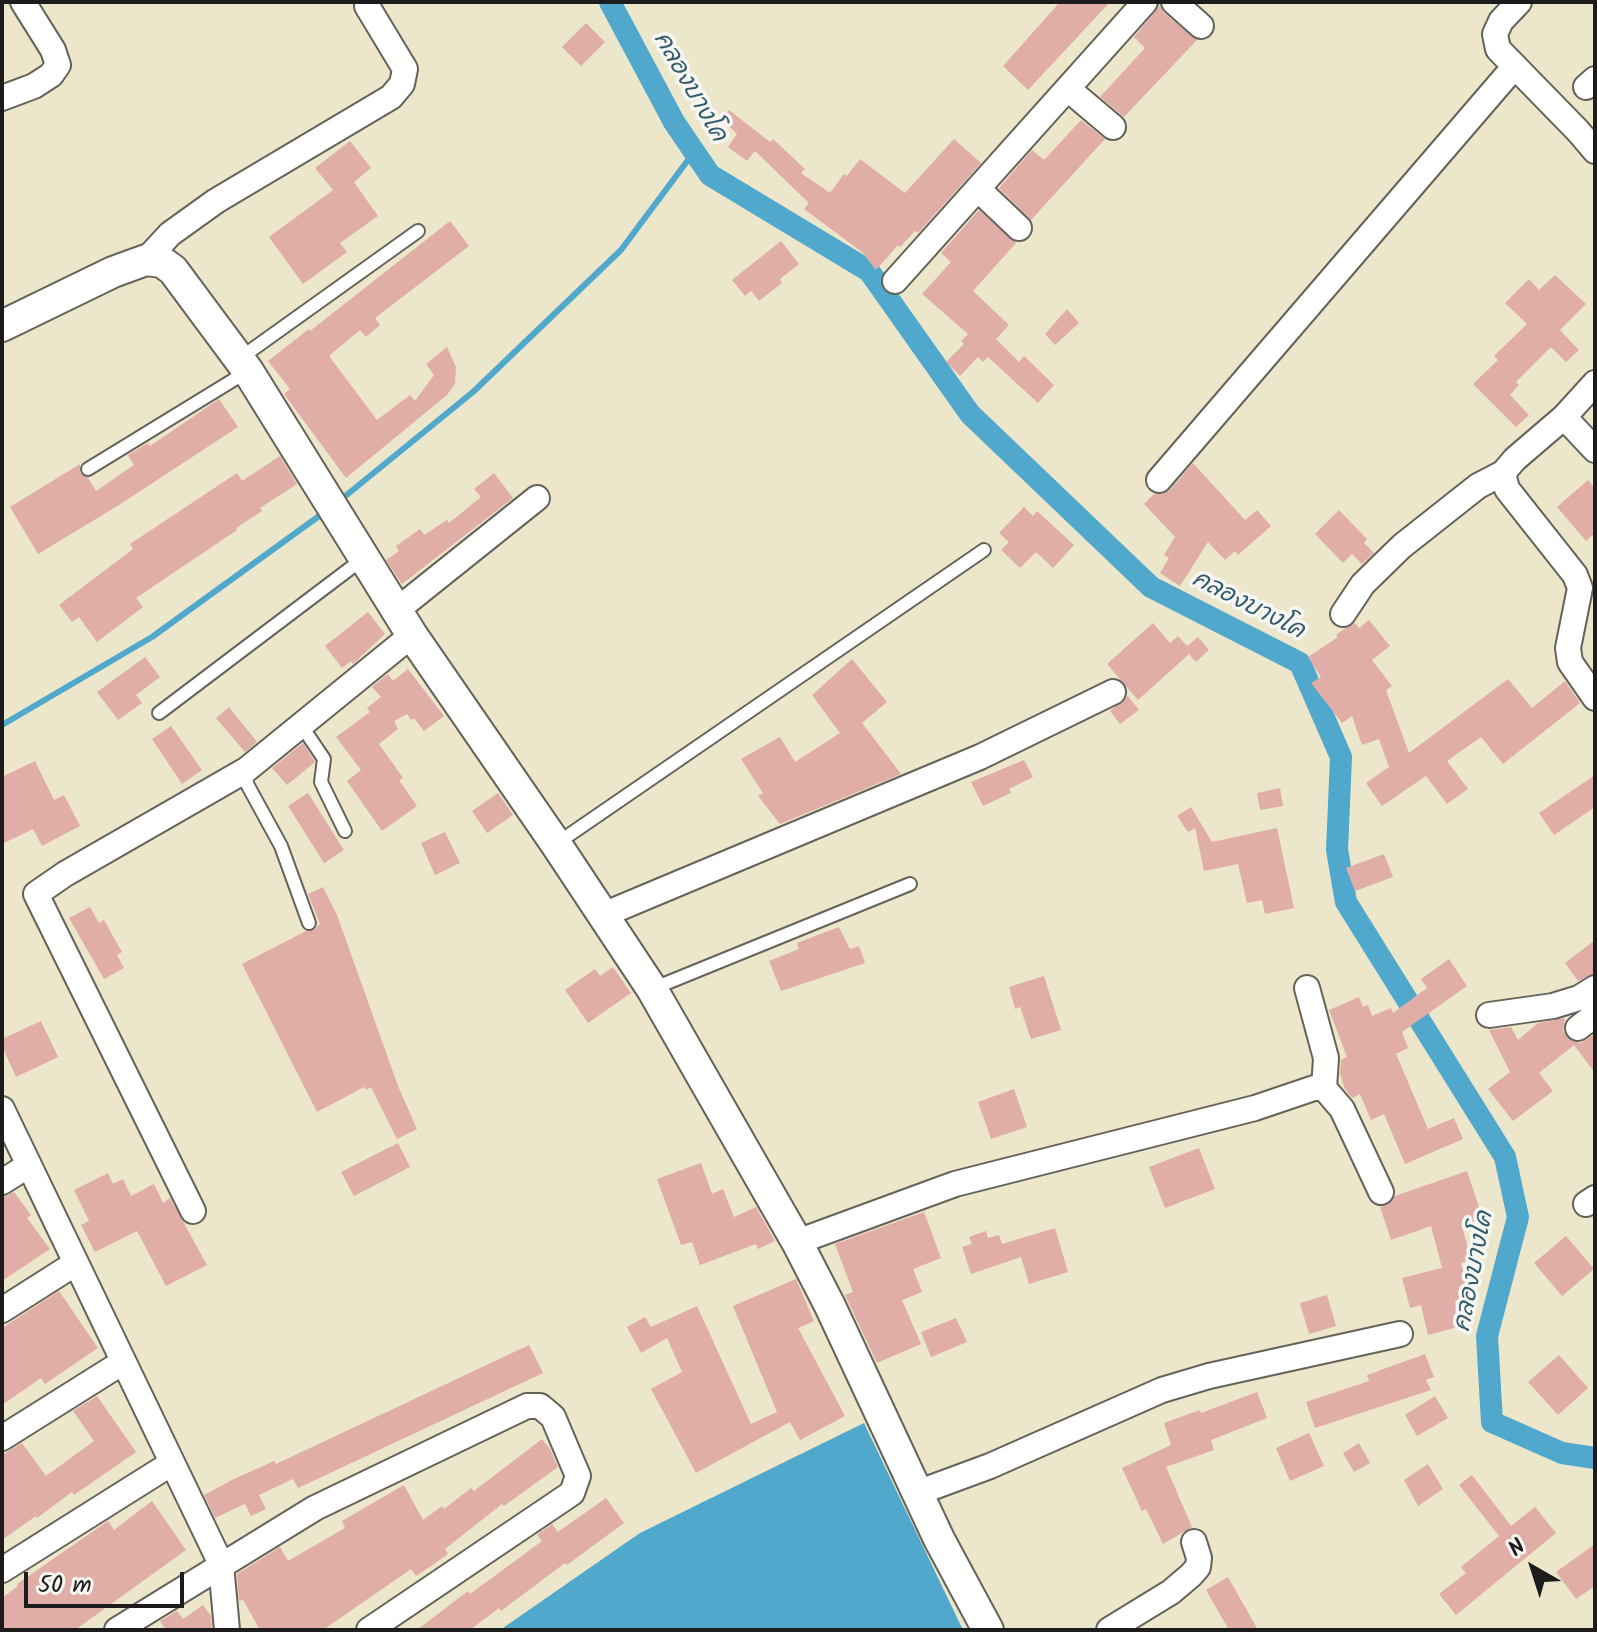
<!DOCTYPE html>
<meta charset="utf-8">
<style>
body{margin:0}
#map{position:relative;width:1597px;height:1632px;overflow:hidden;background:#ece6cb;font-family:Kalam,sans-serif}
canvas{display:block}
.frame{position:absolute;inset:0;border:4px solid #1c1c1c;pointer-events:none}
.north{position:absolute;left:1493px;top:1528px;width:80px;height:80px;-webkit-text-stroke:6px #f6f6f2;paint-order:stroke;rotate:321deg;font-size:22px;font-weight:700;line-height:32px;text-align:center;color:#1c1c1c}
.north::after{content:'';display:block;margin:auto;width:28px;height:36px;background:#1c1c1c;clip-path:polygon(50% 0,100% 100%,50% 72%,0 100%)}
.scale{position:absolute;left:24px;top:1572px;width:160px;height:36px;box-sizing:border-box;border:4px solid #1c1c1c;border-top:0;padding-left:10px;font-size:24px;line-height:28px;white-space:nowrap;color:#1c1c1c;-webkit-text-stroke:6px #f6f6f2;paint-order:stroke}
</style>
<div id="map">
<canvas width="1597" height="1632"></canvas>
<div class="frame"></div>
<div class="north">N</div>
<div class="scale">50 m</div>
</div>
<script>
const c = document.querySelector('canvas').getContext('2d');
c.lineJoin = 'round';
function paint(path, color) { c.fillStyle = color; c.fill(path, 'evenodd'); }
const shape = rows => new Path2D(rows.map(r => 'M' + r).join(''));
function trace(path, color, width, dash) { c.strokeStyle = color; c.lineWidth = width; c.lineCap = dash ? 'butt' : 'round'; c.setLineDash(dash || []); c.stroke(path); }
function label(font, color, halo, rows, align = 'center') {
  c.font = font + ' Kalam,"Playpen Sans Thai",sans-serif'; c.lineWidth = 7; c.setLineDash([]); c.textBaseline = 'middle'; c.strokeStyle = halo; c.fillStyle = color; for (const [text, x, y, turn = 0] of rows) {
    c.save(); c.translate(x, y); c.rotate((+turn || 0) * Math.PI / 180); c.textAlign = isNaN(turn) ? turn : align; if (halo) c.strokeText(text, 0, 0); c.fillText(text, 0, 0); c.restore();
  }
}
const water = shape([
 [864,1423,963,1630,500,1630,640,1533]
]);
const stream = shape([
 [338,502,473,392,621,250,694,152],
 [2,725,152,637,326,511]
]);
const canal = shape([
 [610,2,674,122,710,175,869,271,970,414,1151,587,1300,663,1341,757,1337,850,1346,902,1505,1157,1518,1217,1487,1336,1492,1422,1562,1453,1595,1458]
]);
const building = shape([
 [1060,2,1110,2,1028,90,1003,66],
 [1160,6,1164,13,1197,40,1124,117,1100,97,1145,48,1134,37],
 [586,23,605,42,581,66,562,47],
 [729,110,770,142,773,139,805,169,801,173,830,193,844,174,847,176,860,159,905,193,954,139,981,163,918,233,915,231,900,247,898,245,876,270,862,252,804,209,809,203,755,151,747,161,728,147,737,134,722,119],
 [1081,120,1105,139,1031,220,999,188,1032,150,1044,160],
 [350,141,371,168,354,182,378,216,340,243,347,252,303,284,269,237,333,190,315,168],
 [979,210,1016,243,973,291,1009,325,996,339,1019,362,1024,356,1054,385,1038,403,988,357,983,362,978,357,960,376,946,362,964,344,961,341,968,334,922,294,951,262,941,253],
 [450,221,469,246,375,318,380,325,366,337,360,330,329,356,377,420,410,395,415,401,434,375,426,364,447,347,456,367,455,384,447,395,346,478,284,394,290,389,268,361,309,329,310,331],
 [781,241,799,264,780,279,782,283,759,301,751,291,745,296,732,280],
 [1555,275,1586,304,1560,330,1579,350,1566,362,1551,347,1516,382,1519,385,1510,395,1529,415,1516,427,1473,384,1498,360,1494,356,1527,324,1505,303,1529,279,1539,290],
 [1067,309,1079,323,1055,345,1045,334],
 [219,399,238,427,119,505,38,554,10,507,80,464,80,473,88,478,96,491,134,465,128,455,148,443,150,446],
 [280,456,297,484,260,508,262,511,236,528,237,530,136,598,143,607,97,642,79,617,72,622,59,605,133,549,130,544,237,473,242,481],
 [1193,463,1245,520,1257,510,1271,526,1238,555,1235,551,1225,560,1208,542,1180,586,1160,573,1169,558,1164,555,1175,537,1144,504,1154,494,1163,494,1170,490],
 [494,473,513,498,402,584,386,560,399,551,396,546,420,529,424,535,447,520,449,523,481,497,474,489],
 [1588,480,1595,489,1595,533,1586,541,1557,507],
 [1024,507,1033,516,1037,511,1074,545,1053,568,1036,552,1020,568,1001,550,1009,542,999,533],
 [1339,510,1367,539,1364,543,1374,553,1362,564,1352,554,1343,563,1315,534],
 [368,612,385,634,353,664,351,661,342,668,325,646],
 [1369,620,1390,646,1372,660,1392,686,1386,690,1409,753,1508,679,1532,708,1565,681,1580,703,1503,764,1481,737,1447,761,1468,789,1447,804,1426,776,1382,806,1366,783,1389,767,1379,739,1362,745,1352,716,1342,723,1311,683,1321,677,1308,657,1338,637,1336,635,1344,629,1355,623,1359,628],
 [1153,623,1170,643,1178,636,1187,646,1198,637,1209,650,1196,662,1189,654,1138,700,1107,664],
 [145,657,160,677,136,695,142,703,118,720,97,692],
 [852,659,887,702,862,723,901,774,780,824,758,796,763,793,741,759,780,737,795,762,840,733,812,695],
 [408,669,444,716,424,731,414,718,411,720,407,714,394,721,398,729,379,744,403,778,399,780,417,806,382,831,347,781,361,770,336,737,370,712,367,708,381,697,372,687,388,674,393,681],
 [1128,696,1139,710,1120,724,1110,711],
 [229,707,257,742,245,752,216,718],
 [171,726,202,770,182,784,152,739],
 [303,743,315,762,287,785,272,768],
 [1024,760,1033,777,1009,789,1011,793,983,806,971,782],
 [35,761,54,800,64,795,80,826,42,846,33,829,2,844,2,777],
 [1595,775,1595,807,1554,835,1539,813],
 [1280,788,1283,806,1260,810,1257,793],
 [308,793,344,850,324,863,288,806],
 [498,793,513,815,487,833,472,811],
 [1191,807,1212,842,1277,828,1294,908,1265,914,1262,900,1247,903,1238,864,1204,871,1195,828,1188,832,1177,816],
 [445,832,460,863,435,875,421,843],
 [1384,854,1393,877,1355,891,1346,868],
 [323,887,337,915,398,1086,417,1129,397,1139,371,1087,366,1090,364,1087,317,1112,242,964,306,931,315,929,320,924,308,894],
 [90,907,99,923,104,920,122,952,117,955,124,968,104,979,69,918],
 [839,927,850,949,859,946,865,963,781,991,769,961,799,949,797,943],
 [1595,940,1595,973,1578,981,1565,963],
 [1449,959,1467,986,1402,1032,1408,1048,1396,1054,1428,1129,1454,1118,1463,1139,1405,1164,1384,1114,1371,1120,1360,1094,1352,1098,1345,1089,1340,1074,1341,1060,1347,1057,1329,1010,1359,997,1363,1007,1368,1005,1372,1016,1391,1008,1393,1013,1427,988,1421,979],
 [613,967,631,993,588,1023,565,990,595,969,600,976],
 [1044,976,1061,1030,1031,1039,1020,1007,1015,1009,1009,987],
 [1565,1018,1563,1031,1572,1041,1581,1043,1595,1034,1595,1073,1574,1045,1539,1073,1553,1091,1513,1121,1488,1089,1510,1072,1489,1030,1511,1027,1518,1040,1538,1023],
 [41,1021,58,1057,16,1077,2,1046,2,1039],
 [1014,1089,1027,1127,991,1139,978,1102],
 [398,1143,410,1167,354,1196,341,1172],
 [1199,1148,1215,1189,1165,1208,1149,1167],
 [701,1163,712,1194,723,1189,734,1217,756,1207,775,1241,758,1249,756,1244,700,1265,692,1242,681,1245,657,1179],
 [1467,1171,1483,1219,1462,1226,1471,1260,1461,1263,1470,1297,1455,1301,1462,1326,1428,1335,1421,1305,1410,1308,1402,1278,1442,1268,1431,1226,1391,1240,1380,1207,1388,1205,1395,1196],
 [108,1173,113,1184,123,1179,131,1196,154,1184,163,1203,170,1198,207,1265,166,1286,137,1231,95,1252,81,1225,89,1221,74,1190],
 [14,1192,31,1215,27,1218,50,1249,2,1281,2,1198],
 [924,1212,941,1258,913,1269,922,1292,902,1300,921,1344,877,1363,845,1295,853,1292,835,1244],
 [1055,1228,1068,1272,1029,1284,1021,1257,971,1274,962,1247,972,1244,969,1237,986,1231,988,1238,999,1235,1002,1244],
 [1566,1236,1594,1269,1562,1296,1534,1263],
 [796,1279,814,1321,798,1328,845,1416,800,1440,790,1422,696,1473,651,1389,682,1372,667,1338,641,1353,627,1327,645,1317,651,1327,697,1306,751,1424,777,1412,733,1306],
 [59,1291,98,1348,45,1384,41,1378,2,1405,2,1328],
 [1327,1295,1336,1326,1309,1334,1300,1303],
 [956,1318,967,1342,931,1357,921,1332],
 [529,1345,543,1373,298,1488,293,1479,259,1495,266,1509,251,1516,245,1504,215,1518,204,1495,234,1479,274,1461,276,1464],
 [1425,1354,1434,1377,1426,1380,1431,1390,1315,1428,1306,1402,1369,1381,1367,1375],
 [1559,1355,1588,1388,1558,1415,1528,1382],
 [1257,1392,1267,1418,1211,1440,1214,1450,1166,1467,1192,1527,1163,1544,1146,1509,1142,1511,1122,1468,1171,1445,1164,1423,1200,1410,1201,1413],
 [97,1396,136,1452,74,1495,72,1492,37,1518,36,1516,2,1540,2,1455,22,1443,46,1476,94,1441,73,1411],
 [1435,1396,1448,1418,1417,1436,1405,1415],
 [1309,1433,1324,1466,1290,1481,1276,1448],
 [542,1439,550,1449,558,1467,504,1506,502,1504,445,1549,448,1554,434,1564,416,1576,411,1569,323,1630,260,1630,243,1600,239,1601,237,1574,280,1547,288,1561,345,1528,342,1521,404,1485,423,1520,442,1506,444,1509,471,1488,474,1491],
 [1359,1443,1370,1463,1354,1472,1343,1453],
 [1428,1464,1443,1489,1418,1506,1404,1480],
 [1472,1475,1511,1526,1535,1507,1556,1533,1456,1615,1439,1594,1466,1573,1461,1567,1499,1536,1459,1485],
 [606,1498,624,1523,567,1565,565,1563,501,1611,499,1608,470,1630,417,1630,468,1591,470,1594,542,1541,537,1535,552,1524,558,1532],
 [152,1501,186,1550,75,1630,2,1630,2,1598,18,1586,17,1584,108,1521,114,1530],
 [1595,1544,1595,1586,1576,1599,1556,1572],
 [1228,1577,1258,1630,1229,1630,1206,1590],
 [203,1605,211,1616,212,1630,166,1630,160,1621,177,1611,183,1619]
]);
const service = shape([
 [239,359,418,231],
 [88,469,248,371],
 [159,713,364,558],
 [301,725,324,759,321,782,345,831],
 [246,770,247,784,281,846,309,923],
 [556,844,984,550],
 [652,989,910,884]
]);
const minor = shape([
 [1174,2,1201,26],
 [1519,2,1501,21,1495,34,1498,49,1578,131,1595,151],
 [1586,87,1595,79],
 [1068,89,1113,127],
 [2,98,34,86,51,75,58,65,53,50,23,2],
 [978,189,1019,228],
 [146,260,170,234,216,201,391,97,402,84,405,69,367,6],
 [895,281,1145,2],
 [1595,383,1564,417,1515,459,1503,473,1507,489,1575,575,1580,588,1568,648,1570,662,1595,698],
 [1564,417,1595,450],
 [1159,480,1515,66],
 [397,610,537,498],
 [1343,614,1363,584,1402,546,1478,486,1503,473],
 [603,915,980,757,1113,692],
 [1307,988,1326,1058,1324,1088],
 [1489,1015,1553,1006,1579,998,1595,988],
 [1578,1028,1595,1015],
 [2,1109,221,1564,227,1630],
 [2,1182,29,1165],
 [1586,1204,1595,1198],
 [193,1211,36,894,65,874,246,770,412,635],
 [797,1242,955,1184,1255,1108,1314,1088,1324,1088,1342,1109,1381,1192],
 [2,1310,76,1263],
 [2,1438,123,1362],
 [917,1493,990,1466,1162,1390,1209,1376,1400,1334],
 [2,1570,172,1463],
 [117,1630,315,1508,527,1406,540,1406,553,1417,578,1476,572,1493,369,1630],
 [1109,1630,1171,1592,1191,1575,1198,1567,1199,1558,1194,1542]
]);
const tertiary = shape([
 [2,326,113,272,146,260,162,262,173,270,248,371,412,635,556,844,652,989,797,1242,830,1306,939,1539,988,1630]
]);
const waterNames = [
 ["คลองบางโค",688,88,60],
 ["คลองบางโค",1247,607,27],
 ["คลองบางโค",1476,1272,-79]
];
paint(water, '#50a8cd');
trace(stream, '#50a8cd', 6);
trace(canal, '#50a8cd', 22);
paint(building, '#e0aea7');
trace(service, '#656359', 16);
trace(minor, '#656359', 28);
trace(tertiary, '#656359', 34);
trace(service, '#fff', 12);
trace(minor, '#fff', 24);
trace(tertiary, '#fff', 30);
label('italic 24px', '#335b6c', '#f6f6f2', waterNames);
</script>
